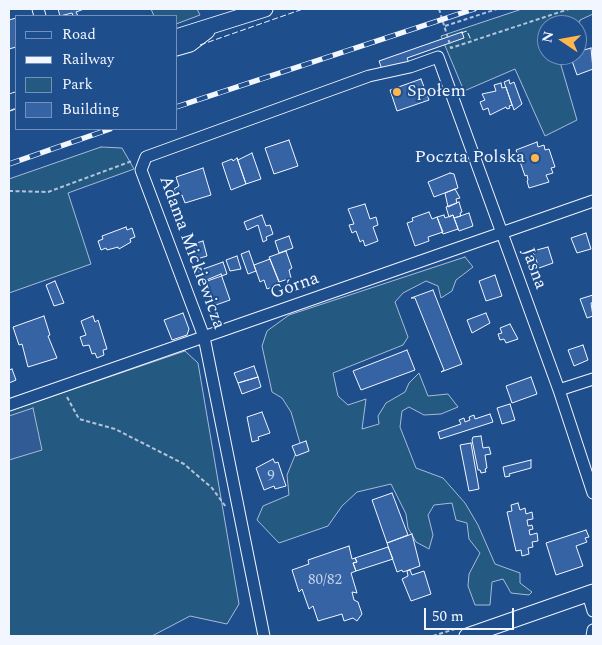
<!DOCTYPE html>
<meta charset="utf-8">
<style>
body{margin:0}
#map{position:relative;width:602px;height:645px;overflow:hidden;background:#1f4e8c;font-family:Spectral,serif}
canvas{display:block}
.frame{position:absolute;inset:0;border:10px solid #f2f6ff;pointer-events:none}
.legend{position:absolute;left:15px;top:15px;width:162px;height:115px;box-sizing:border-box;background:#1f4e8c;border:1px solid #7391ba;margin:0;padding:6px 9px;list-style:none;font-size:15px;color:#f2f6ff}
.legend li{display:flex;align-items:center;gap:10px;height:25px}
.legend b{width:25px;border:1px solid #7391ba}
.north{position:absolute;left:537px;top:15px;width:50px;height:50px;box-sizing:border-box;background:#1f4e8c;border:1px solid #7391ba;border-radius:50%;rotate:282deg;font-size:14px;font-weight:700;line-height:20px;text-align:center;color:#f2f6ff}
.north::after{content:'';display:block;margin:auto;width:18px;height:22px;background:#ffb74d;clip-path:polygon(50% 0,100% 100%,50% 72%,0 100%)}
.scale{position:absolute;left:424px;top:608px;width:90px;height:22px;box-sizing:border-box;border:2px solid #f2f6ff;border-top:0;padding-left:6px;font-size:15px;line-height:18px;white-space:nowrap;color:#f2f6ff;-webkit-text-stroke:4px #1f4e8c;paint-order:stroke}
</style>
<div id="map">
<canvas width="602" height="645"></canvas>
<div class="frame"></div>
<ul class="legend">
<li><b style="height:6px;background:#1f4e8c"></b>Road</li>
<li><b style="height:6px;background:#f2f6ff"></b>Railway</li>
<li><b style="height:14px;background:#245a82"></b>Park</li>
<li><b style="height:14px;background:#3563a3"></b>Building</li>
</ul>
<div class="north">N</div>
<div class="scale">50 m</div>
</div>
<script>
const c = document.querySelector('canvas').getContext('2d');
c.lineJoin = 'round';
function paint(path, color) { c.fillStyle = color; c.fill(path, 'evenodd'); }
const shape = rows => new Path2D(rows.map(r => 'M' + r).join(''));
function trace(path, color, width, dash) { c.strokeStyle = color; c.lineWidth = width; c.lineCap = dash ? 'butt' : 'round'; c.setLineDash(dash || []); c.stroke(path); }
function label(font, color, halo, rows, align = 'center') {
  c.font = font + ' Spectral,serif'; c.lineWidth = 4; c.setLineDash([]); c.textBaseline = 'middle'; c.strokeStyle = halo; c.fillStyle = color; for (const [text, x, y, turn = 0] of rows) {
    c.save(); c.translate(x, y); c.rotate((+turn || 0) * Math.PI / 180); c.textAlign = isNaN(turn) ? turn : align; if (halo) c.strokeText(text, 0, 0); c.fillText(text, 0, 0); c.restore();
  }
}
const green = shape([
 [151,9,197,9,200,15,176,24,176,16,154,16,151,9],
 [522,9,593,9,593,14,580,20,577,37,577,25,547,25,547,55,558,55,577,120,545,136,515,69,464,91,441,36,522,9],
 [101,147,122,148,134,169,68,193,91,264,9,293,9,179,101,147],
 [465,257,473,267,456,280,452,291,441,298,438,286,426,281,403,293,395,302,408,337,403,345,333,373,338,396,348,405,366,399,362,429,379,424,378,416,386,403,405,392,409,383,419,373,428,396,448,394,458,407,441,414,424,415,409,407,402,411,400,427,416,468,443,478,465,503,478,525,495,564,520,573,520,583,532,592,529,595,511,593,503,579,492,582,490,605,475,605,468,586,469,574,480,553,469,539,467,523,456,520,452,503,434,505,428,515,433,535,429,549,416,542,408,528,406,514,391,484,357,492,342,506,328,526,279,543,257,520,263,506,289,495,287,475,300,443,291,412,282,398,272,392,262,346,267,331,289,315,465,257],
 [185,351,198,363,239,604,227,624,190,616,152,636,9,636,9,411,185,351]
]);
const parking = shape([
 [33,408,42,450,9,460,9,416,33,408]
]);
const building = shape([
 [58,9,84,9,76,12,78,16,73,16,72,13,60,16,58,9],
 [16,18,16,47,9,49,9,20,16,18],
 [462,32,464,38,407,58,409,63,383,72,379,61,462,32],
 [591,48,593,69,577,75,570,55,577,55,577,52,591,48],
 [421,79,429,100,397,111,390,90,421,79],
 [509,80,510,84,514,82,522,104,514,110,504,82,509,80],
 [501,83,502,88,506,87,512,105,509,106,510,108,507,109,506,107,490,115,488,108,483,110,480,102,485,100,482,94,496,91,494,85,501,83],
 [289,140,298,166,274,174,265,148,289,140],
 [537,142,538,147,544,145,545,150,549,149,555,167,551,168,553,173,546,175,549,182,529,188,527,181,528,180,527,175,525,176,516,150,537,142],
 [252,153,261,179,246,184,237,158,238,160,252,153],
 [237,158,246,184,231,190,222,163,232,159,233,161,237,158],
 [203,168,211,195,185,203,182,195,176,194,174,189,179,186,176,177,203,168],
 [450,173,454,174,458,188,434,197,428,182,450,173],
 [455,189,460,198,456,199,457,203,448,207,445,193,455,189],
 [459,202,462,212,460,213,461,216,454,218,453,215,449,217,446,207,459,202],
 [365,204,370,219,376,217,378,225,373,227,378,241,365,246,363,240,360,242,356,231,352,233,349,225,354,224,348,209,365,204],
 [429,212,432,219,437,217,443,232,428,237,429,241,415,246,407,223,413,221,412,218,429,212],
 [469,213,473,226,459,231,454,218,469,213],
 [262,215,266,226,270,225,273,234,266,237,267,240,263,242,258,225,247,230,244,222,262,215],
 [444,215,445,218,453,215,458,229,443,234,437,217,444,215],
 [126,227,127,230,132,228,135,237,130,239,131,242,119,249,118,247,107,250,106,248,101,250,98,241,103,239,102,236,126,227],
 [586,233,591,249,577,253,571,238,586,233],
 [289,236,293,248,279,253,275,241,289,236],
 [203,241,207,256,197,259,193,244,203,241],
 [548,247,553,263,539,268,533,251,548,247],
 [249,251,256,271,248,274,241,254,249,251],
 [286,251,292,268,289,270,291,278,279,282,269,257,286,251],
 [237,256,241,269,230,271,226,260,237,256],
 [270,259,280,284,267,289,264,280,260,282,254,265,270,259],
 [223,262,227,274,199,284,195,272,223,262],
 [221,274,230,300,213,306,204,281,221,274],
 [495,275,502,296,486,301,479,281,495,275],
 [55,281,64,303,54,306,46,285,55,281],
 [433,290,462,364,441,372,444,370,415,298,411,298,433,290],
 [593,295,593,302,591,303,593,316,587,318,580,299,593,295],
 [183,313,189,329,187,335,172,340,164,320,183,313],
 [486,313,490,323,472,333,467,320,486,313],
 [44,316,50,335,48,336,57,358,28,367,22,344,19,345,13,327,44,316],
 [93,316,95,322,98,320,107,349,103,350,104,355,97,358,95,353,92,354,89,345,83,346,80,337,86,335,81,321,93,316],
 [510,324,518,339,506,343,504,339,500,340,498,334,502,333,500,328,510,324],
 [583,345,588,360,574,366,568,350,583,345],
 [407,350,415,370,361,390,353,371,407,350],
 [254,366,258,377,238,383,234,373,254,366],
 [12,369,16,380,9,383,9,370,12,369],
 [258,377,261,387,242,394,238,383,258,377],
 [531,377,537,394,512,403,506,386,531,377],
 [510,404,515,420,502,424,497,408,510,404],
 [262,412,270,433,258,437,259,440,252,442,247,417,262,412],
 [490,414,493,422,440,439,438,432,461,424,459,420,464,418,465,422,470,420,469,417,474,415,475,419,490,414],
 [481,436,483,448,489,447,491,454,485,455,487,468,485,469,486,472,481,473,480,470,478,470,472,440,473,437,481,436],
 [306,441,309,451,296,456,292,446,306,441],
 [471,443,479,489,469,491,460,445,471,443],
 [273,459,275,463,278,462,286,486,275,489,274,486,264,490,256,468,273,459],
 [531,460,531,468,509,474,510,476,505,477,503,467,531,460],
 [392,493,408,535,387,543,372,500,392,493],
 [518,503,520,510,525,508,526,514,532,512,533,519,527,520,528,526,532,525,533,529,529,530,530,535,537,533,538,541,532,542,533,547,528,548,529,554,522,556,521,550,516,551,507,512,512,511,511,505,518,503],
 [586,530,589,537,585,538,587,542,576,546,583,566,556,575,546,543,586,530],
 [412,534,420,566,403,572,402,570,397,572,387,543,412,534],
 [349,546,352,559,355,558,357,562,353,563,356,571,351,573,357,593,352,592,354,600,358,602,362,614,357,621,353,618,344,621,342,614,318,621,313,606,309,609,302,589,299,592,292,570,309,564,308,560,349,546],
 [388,547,393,559,356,571,353,563,357,562,355,558,388,547],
 [410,570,412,575,424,571,431,594,411,601,402,579,408,576,407,571,410,570]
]);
const path = shape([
 [439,9,451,48,569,9],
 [445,26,497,9],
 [9,191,48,192,132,161],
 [67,397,79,419,115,429,184,464,212,488,226,507],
 [433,636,455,629]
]);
const street = shape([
 [38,9,40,16],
 [559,390,593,379],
 [9,405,593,201],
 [588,594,593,611],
 [264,636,204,337,141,170,146,157,369,76,410,67,438,57,559,390,593,493],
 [592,636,593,630]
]);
const secondary = shape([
 [176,37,265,9],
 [176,48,190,44,207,31],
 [9,103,16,100],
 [467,636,593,592]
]);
const rail = shape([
 [176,107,474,9],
 [9,164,110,129]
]);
const fence = shape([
 [461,33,467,31,471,40],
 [200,45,303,9],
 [9,111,16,108]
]);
const markers = [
 [397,92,5,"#ffb74d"],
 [535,158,5,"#ffb74d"]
];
const numberNames = [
 ["9",271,477],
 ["80/82",325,581]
];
const poiNames = [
 ["Społem",407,92],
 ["Poczta Polska",525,158,"right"]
];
const streetNames = [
 ["Adama Mickiewicza",191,253,70],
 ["Jasna",533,269,70],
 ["Górna",295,287,-19]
];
paint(green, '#245a82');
trace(green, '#a8bbd7', 1);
paint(parking, '#305b95');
trace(parking, '#a8bbd7', 1);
paint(building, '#3563a3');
trace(building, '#f2f6ff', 1);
trace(street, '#f2f6ff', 13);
trace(secondary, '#f2f6ff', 17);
trace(path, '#b3c4dc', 2, [4, 2.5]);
trace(street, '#1f4e8c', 11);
trace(secondary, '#1f4e8c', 15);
trace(rail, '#f2f6ff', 5.5);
trace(rail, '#1f4e8c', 4, [11]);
trace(fence, '#f2f6ff', 1, [6, 2.5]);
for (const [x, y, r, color] of markers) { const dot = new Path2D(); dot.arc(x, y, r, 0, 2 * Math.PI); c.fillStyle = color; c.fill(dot); trace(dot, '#1f4e8c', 2); }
label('15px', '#c3d1e8', null, numberNames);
label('18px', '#f2f6ff', '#1f4e8c', poiNames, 'left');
label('18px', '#f2f6ff', '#1f4e8c', streetNames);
</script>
